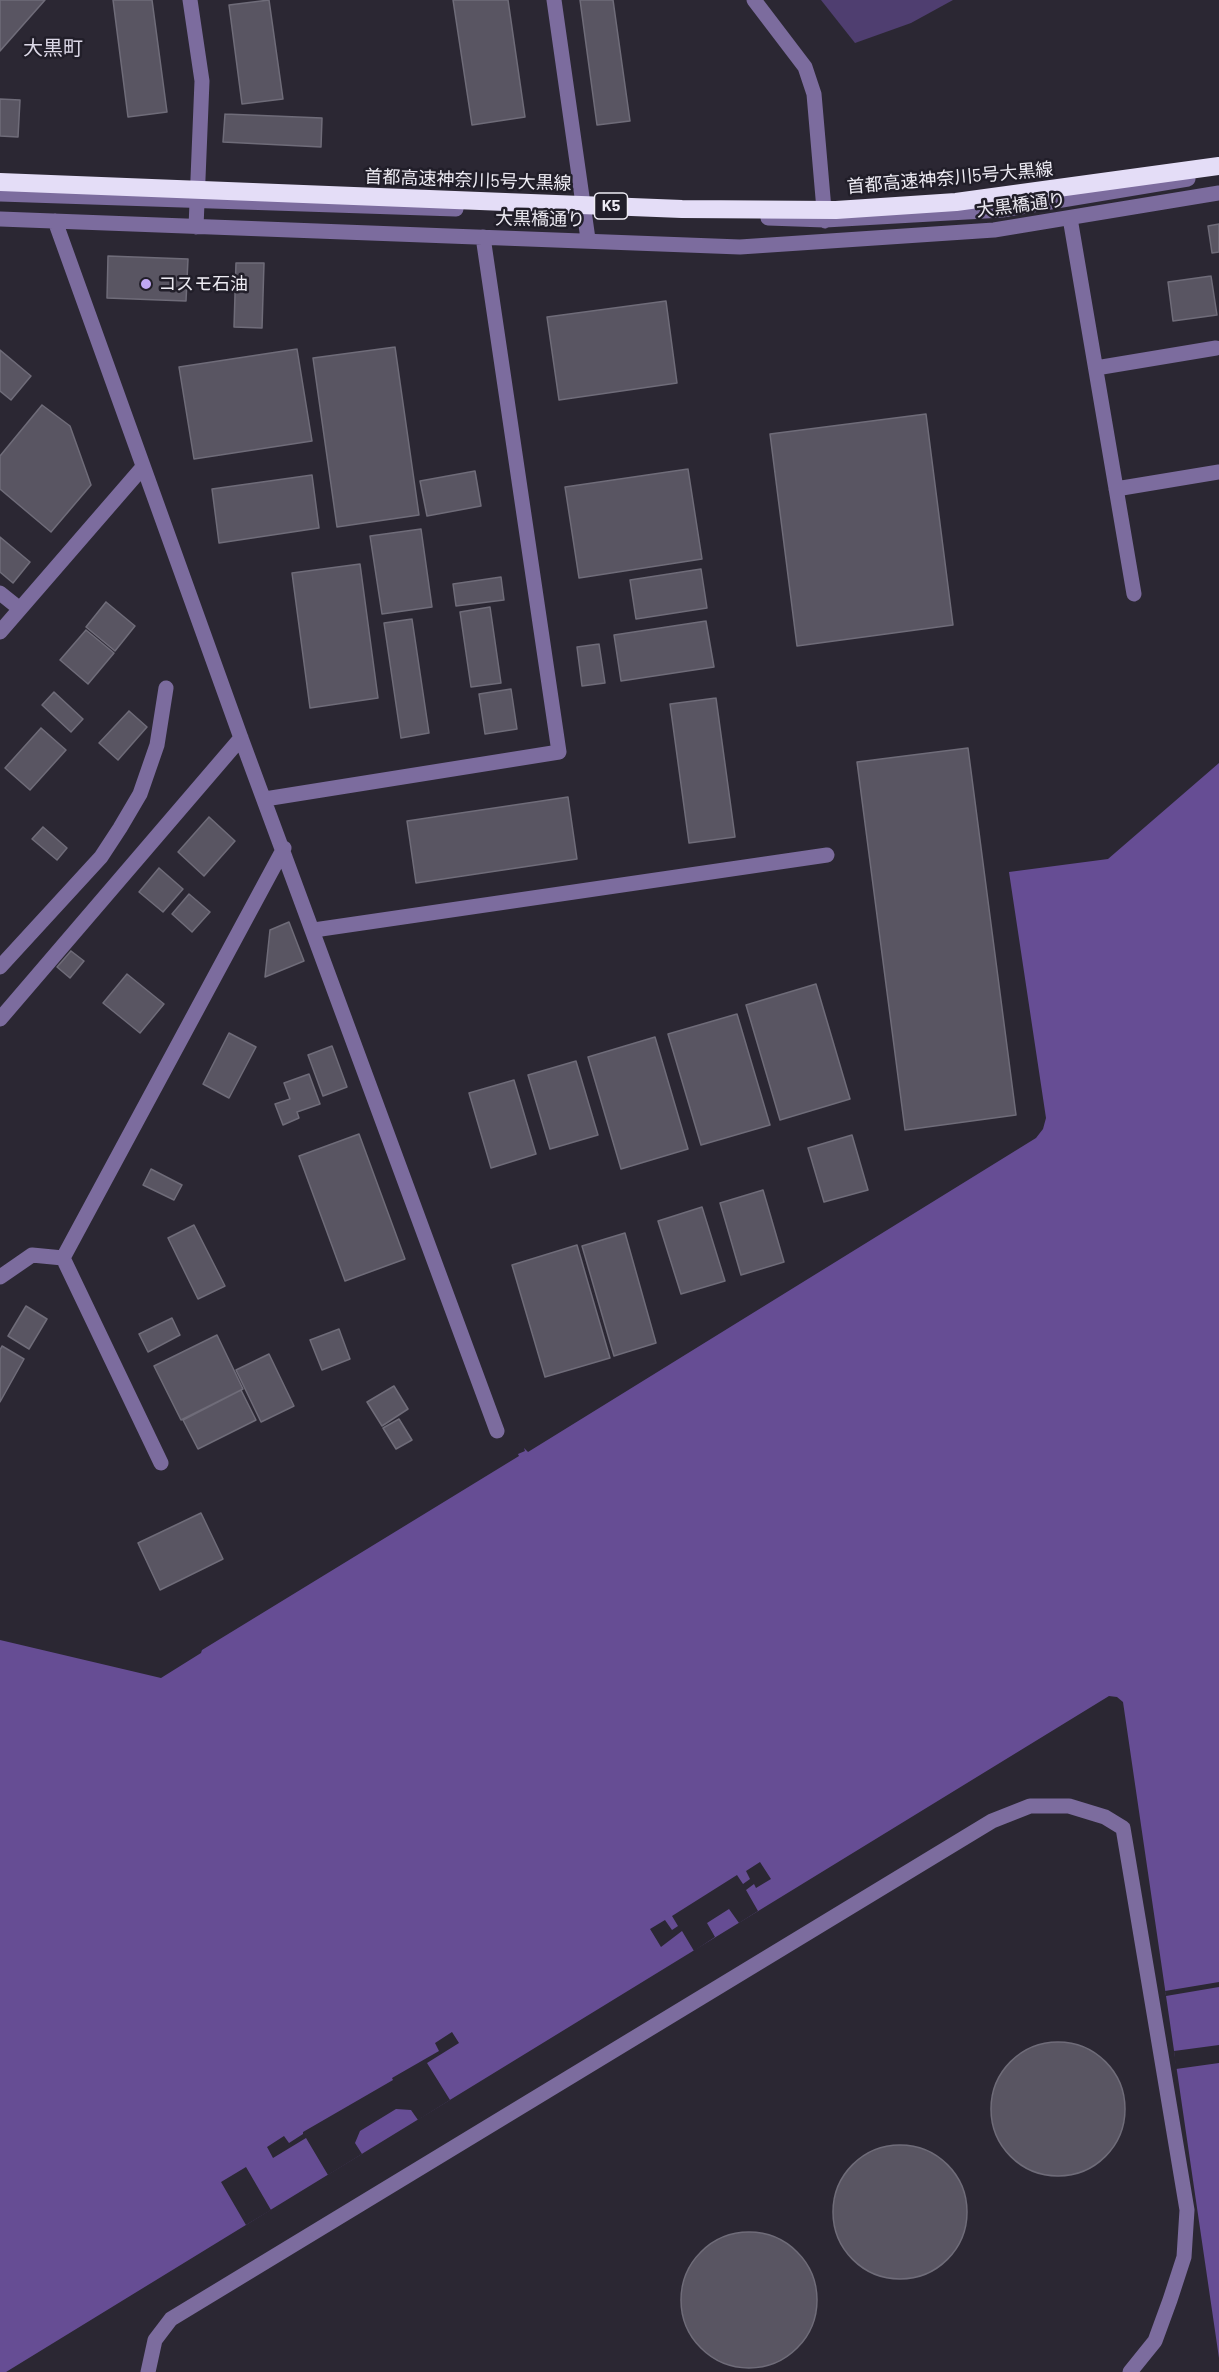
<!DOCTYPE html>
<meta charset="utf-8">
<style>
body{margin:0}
canvas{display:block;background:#2b2733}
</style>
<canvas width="1219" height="2372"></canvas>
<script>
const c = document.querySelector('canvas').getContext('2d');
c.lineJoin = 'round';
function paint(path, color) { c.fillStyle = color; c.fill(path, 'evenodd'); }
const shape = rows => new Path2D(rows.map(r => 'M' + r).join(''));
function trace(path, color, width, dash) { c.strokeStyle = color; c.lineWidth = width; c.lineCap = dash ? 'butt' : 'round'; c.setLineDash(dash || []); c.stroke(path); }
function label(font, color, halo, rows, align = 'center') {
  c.font = font + ' Barlow,"Noto Sans JP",sans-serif'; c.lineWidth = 5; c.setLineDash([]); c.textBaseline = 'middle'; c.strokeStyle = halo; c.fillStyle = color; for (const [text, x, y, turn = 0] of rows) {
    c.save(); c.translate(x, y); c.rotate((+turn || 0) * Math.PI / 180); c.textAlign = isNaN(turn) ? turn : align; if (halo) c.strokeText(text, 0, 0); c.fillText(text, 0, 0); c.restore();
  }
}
const green = shape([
 [821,0,953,0,911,23,855,43]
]);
const water = shape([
 [1219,763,1219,2358,1123,1702,1117,1697,1109,1696,6,2372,0,2372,0,1640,161,1678,201,1653,202,1650,519,1456,518,1454,525,1451,524,1448,528,1452,1036,1138,1043,1129,1046,1118,1009,872,1108,859]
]);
const pier = shape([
 [760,1862,771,1879,756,1888,754,1884,746,1890,758,1911,739,1923,729,1909,707,1923,715,1937,694,1951,682,1931,661,1947,650,1929,665,1920,672,1930,678,1926,672,1916,737,1875,743,1884,750,1879,746,1871],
 [1219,1982,1219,1987,1166,1996,1165,1991],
 [452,2032,459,2043,427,2063,450,2100,418,2120,411,2110,396,2109,360,2131,355,2143,362,2154,328,2175,306,2138,273,2158,267,2147,284,2136,289,2143,303,2134,303,2132,393,2080,392,2078,439,2051,435,2043],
 [1219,2045,1219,2063,1176,2069,1174,2051],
 [246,2167,271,2210,246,2225,221,2182]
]);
const building = shape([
 [0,0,45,0,0,51,0,0],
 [113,0,152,0,167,112,128,117,113,0],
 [269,0,283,99,242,104,229,5,269,0],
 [453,0,508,0,525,117,472,125,453,0],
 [580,0,613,0,630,121,597,125,580,0],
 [0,99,20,100,18,137,0,136,0,99],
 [225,114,322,118,321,147,223,142,225,114],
 [1219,224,1219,252,1212,253,1208,226,1219,224],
 [108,256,188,259,186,301,107,298,108,256],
 [236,263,264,263,262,328,234,327,236,263],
 [1211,276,1217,315,1173,321,1168,282,1211,276],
 [666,301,677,383,559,400,547,317,666,301],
 [395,347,419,515,337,527,313,358,395,347],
 [297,349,312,441,194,459,179,367,297,349],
 [0,350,31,376,11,400,0,391,0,350],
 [42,405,70,426,91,485,51,532,0,489,0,456,42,405],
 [926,414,953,625,797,646,770,434,926,414],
 [688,469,702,559,579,578,565,487,688,469],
 [475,471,481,506,427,516,420,481,475,471],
 [312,475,319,528,219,543,212,489,312,475],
 [421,529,432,607,382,614,370,536,421,529],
 [0,537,30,562,13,583,0,572,0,537],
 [360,564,378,698,310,708,292,573,360,564],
 [701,569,707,608,636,619,630,580,701,569],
 [501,577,504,600,456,606,453,584,501,577],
 [106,602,135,626,115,651,86,627,106,602],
 [490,607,501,683,471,687,460,612,490,607],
 [412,619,429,733,401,738,384,623,412,619],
 [706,621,714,667,621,681,614,635,706,621],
 [86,630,114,653,88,684,60,660,86,630],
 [599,644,605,683,582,686,577,647,599,644],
 [511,689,517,729,485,734,479,694,511,689],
 [54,692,83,719,71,732,42,705,54,692],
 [716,698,735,837,689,843,670,704,716,698],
 [129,711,147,727,118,760,99,743,129,711],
 [41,728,66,750,30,790,5,768,41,728],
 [968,748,1016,1115,905,1130,857,762,968,748],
 [568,797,577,859,416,883,407,821,568,797],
 [209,817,235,841,204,876,178,852,209,817],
 [43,827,67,848,57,860,32,839,43,827],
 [159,868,183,889,163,912,139,892,159,868],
 [189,894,210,912,192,932,172,914,189,894],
 [289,922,304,961,265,977,270,930,289,922],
 [71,951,84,961,70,978,57,967,71,951],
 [127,974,164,1004,140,1033,103,1003,127,974],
 [816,984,850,1099,780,1120,746,1005,816,984],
 [737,1014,770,1125,701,1145,668,1034,737,1014],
 [229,1033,256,1047,229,1098,203,1084,229,1033],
 [655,1037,688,1149,621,1169,588,1057,655,1037],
 [332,1046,347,1087,323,1096,308,1055,332,1046],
 [576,1061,598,1135,550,1149,528,1075,576,1061],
 [309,1074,320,1104,297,1112,299,1118,283,1125,275,1104,290,1099,284,1083,309,1074],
 [514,1080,536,1154,491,1168,469,1093,514,1080],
 [359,1134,405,1259,345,1281,299,1156,359,1134],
 [852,1135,868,1190,824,1202,808,1148,852,1135],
 [151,1169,182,1185,174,1200,143,1185,151,1169],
 [763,1190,784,1262,741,1275,720,1203,763,1190],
 [702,1207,725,1281,681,1294,658,1221,702,1207],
 [194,1225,225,1286,198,1299,168,1238,194,1225],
 [625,1233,656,1343,614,1356,582,1246,625,1233],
 [577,1245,610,1358,545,1377,512,1265,577,1245],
 [26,1306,47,1319,29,1349,8,1336,26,1306],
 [172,1318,180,1335,148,1352,139,1334,172,1318],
 [339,1329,350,1359,322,1370,310,1340,339,1329],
 [217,1335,243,1389,181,1420,154,1366,217,1335],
 [2,1346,24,1359,0,1402,0,1350,2,1346],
 [269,1354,294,1406,261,1422,236,1370,269,1354],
 [394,1386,408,1409,382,1426,367,1402,394,1386],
 [241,1390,256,1420,198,1449,183,1420,241,1390],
 [399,1419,412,1440,396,1449,383,1428,399,1419],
 [201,1513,223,1559,160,1590,138,1543,201,1513],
 '991 2109a67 67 0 1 1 134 0a67 67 0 1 1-134 0Z',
 '833 2212a67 67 0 1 1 134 0a67 67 0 1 1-134 0Z',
 '681 2300a68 68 0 1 1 136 0a68 68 0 1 1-136 0Z'
]);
const minor = shape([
 [190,0,202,81,196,227],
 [554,0,588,239],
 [754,0,805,67,814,94,825,221],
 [0,194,456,209],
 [768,218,825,220,1002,210,1188,179],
 [1070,218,1134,594],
 [0,219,740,247,994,230,1219,193],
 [55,221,241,738,497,1431],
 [1096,368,1216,348],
 [1116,489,1219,472],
 [0,593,20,609],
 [0,632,143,467],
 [265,799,559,752,483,237],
 [314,930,827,855],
 [0,967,101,857,120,828,140,794,157,745,166,688],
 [0,1019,241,738],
 [63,1258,161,1463],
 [0,1277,32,1255,63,1258,284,848],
 [148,2372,155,2340,171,2319,992,1821,1030,1806,1069,1806,1105,1817,1123,1828,1187,2210,1184,2257,1170,2300,1155,2341,1130,2372]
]);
const highwayBridge = shape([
 [0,182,682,209,836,210,956,202,1219,166]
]);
const markers = [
 [146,284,6,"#c0a8f4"]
];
const shields = [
 [611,206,33]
];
const shieldNames = [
 ["K5",611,206]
];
const streetNames = [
 ["首都高速神奈川5号大黒線",950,178,-5],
 ["首都高速神奈川5号大黒線",468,180,2],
 ["大黒橋通り",1021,205,-7],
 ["大黒橋通り",540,219,1]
];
const poiNames = [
 ["コスモ石油",158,284]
];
const neighbourhoodNames = [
 ["大黒町",53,48]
];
paint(green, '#4f3e70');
paint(water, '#664d94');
paint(pier, '#2b2733');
paint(building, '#595562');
trace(building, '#6f6c79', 1.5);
trace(minor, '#7c6c9e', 15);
trace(highwayBridge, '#e4ddf7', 18);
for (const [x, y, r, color] of markers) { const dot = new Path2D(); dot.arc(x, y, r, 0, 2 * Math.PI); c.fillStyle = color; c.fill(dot); trace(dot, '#211e29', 2); }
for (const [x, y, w] of shields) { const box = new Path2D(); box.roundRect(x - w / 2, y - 13, w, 26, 4.5); c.fillStyle = '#211e29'; c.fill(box); trace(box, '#edebf3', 1.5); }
label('bold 16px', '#edebf3', null, shieldNames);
label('18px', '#edebf3', '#211e29', streetNames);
label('18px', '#edebf3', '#211e29', poiNames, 'left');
label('20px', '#dcd8e7', '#211e29', neighbourhoodNames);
</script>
